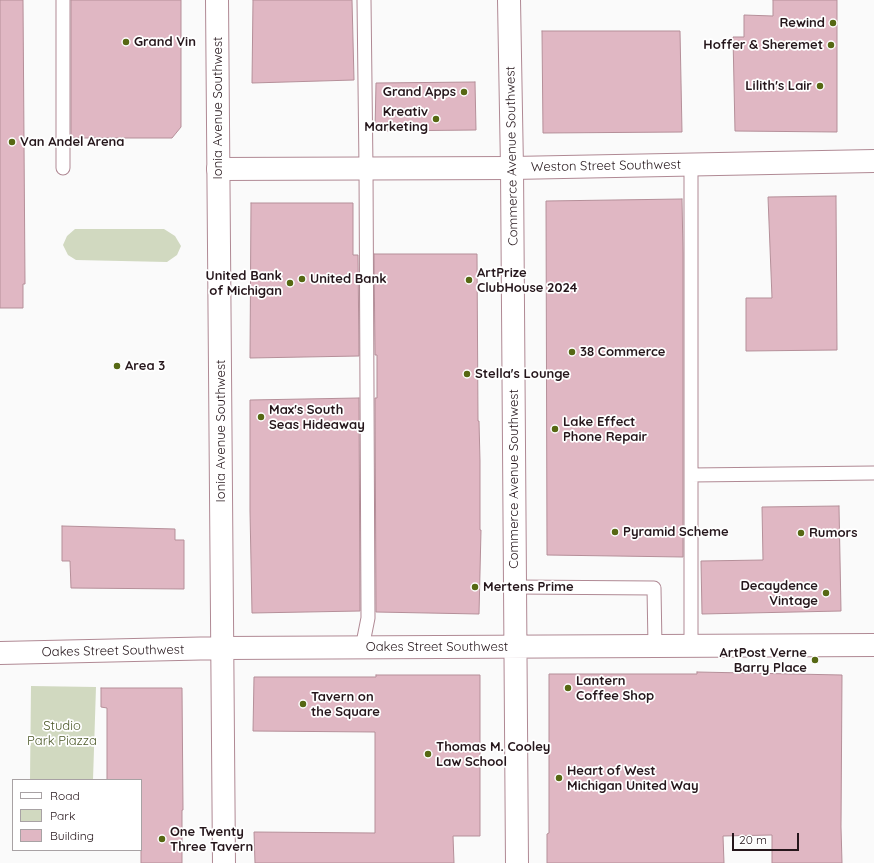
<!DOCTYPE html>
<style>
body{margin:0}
#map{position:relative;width:874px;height:863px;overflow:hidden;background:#fafafa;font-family:Quicksand,sans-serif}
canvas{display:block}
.legend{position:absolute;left:12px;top:779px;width:130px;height:72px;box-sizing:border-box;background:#fff;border:1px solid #a8a2a4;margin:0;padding:5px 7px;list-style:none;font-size:12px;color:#25161b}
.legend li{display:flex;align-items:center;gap:8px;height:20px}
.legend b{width:20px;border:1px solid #a8a2a4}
.scale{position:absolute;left:732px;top:833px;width:67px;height:18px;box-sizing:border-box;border:2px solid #25161b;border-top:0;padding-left:5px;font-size:12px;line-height:14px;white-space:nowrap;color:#25161b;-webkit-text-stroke:3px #fff;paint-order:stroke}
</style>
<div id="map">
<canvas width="874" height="863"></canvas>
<ul class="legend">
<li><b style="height:5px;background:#fff"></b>Road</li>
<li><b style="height:11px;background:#d1d9c0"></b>Park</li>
<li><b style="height:11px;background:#e0b7c3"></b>Building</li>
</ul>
<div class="scale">20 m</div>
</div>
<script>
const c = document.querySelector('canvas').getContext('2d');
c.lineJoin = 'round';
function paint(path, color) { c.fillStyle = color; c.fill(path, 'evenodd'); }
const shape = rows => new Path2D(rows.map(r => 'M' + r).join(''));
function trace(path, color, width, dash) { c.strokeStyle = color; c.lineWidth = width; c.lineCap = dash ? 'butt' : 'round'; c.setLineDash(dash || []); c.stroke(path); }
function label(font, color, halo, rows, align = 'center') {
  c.font = font + ' Quicksand,sans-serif'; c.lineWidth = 3.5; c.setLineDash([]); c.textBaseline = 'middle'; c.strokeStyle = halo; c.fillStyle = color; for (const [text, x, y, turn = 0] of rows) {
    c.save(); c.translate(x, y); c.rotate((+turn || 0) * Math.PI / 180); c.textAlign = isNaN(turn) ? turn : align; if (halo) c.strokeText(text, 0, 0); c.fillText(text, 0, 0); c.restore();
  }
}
const green = shape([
 [75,229,164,229,175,236,181,246,177,255,167,262,76,260,68,255,63,245,67,236],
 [31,686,96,687,93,780,30,780]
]);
const building = shape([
 [0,0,23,0,25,284,23,284,23,308,0,308,0,0],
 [71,0,181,0,181,127,172,138,71,138,71,0],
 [253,0,352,0,354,80,252,83,253,0],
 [773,0,837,0,837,132,735,131,733,37,744,37,744,15,773,16,773,0],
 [542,31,680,31,682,132,543,133,542,31],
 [475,82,476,130,375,131,376,83,475,82],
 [836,196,837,350,746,351,746,298,772,298,768,197,836,196],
 [682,199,683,253,683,557,547,555,546,201,682,199],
 [251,203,353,203,353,255,358,255,359,356,250,358,251,203],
 [374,254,477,254,478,421,479,421,480,461,480,530,481,530,479,614,376,612,375,398,377,398,377,355,375,355,374,254],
 [359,398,360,611,252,613,250,511,250,400,359,398],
 [839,506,841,611,702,614,701,561,763,560,762,507,839,506],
 [62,526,175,529,175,540,184,540,184,589,71,588,70,561,62,561,62,526],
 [697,672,842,675,841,827,842,863,772,863,772,835,723,836,724,863,547,863,547,834,549,833,549,674,697,674,697,672],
 [376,675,480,675,480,836,453,836,454,863,255,863,254,832,375,833,375,732,253,731,254,677,376,677,376,675],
 [101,688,182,688,183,810,182,810,182,863,141,863,141,780,107,780,107,708,101,707,101,688]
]);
const lane = shape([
 [63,0,63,168],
 [691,165,691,646],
 [691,475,874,473],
 [515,587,654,588,655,646],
 [362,648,368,618,366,168,364,0]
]);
const street = shape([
 [218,169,512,168,874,161]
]);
const secondary = shape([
 [217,0,224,863],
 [509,0,512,168,517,863],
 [0,653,223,648,874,645]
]);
const markers = [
 [833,23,4,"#566813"],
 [126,42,4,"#566813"],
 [831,45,4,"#566813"],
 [820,86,4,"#566813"],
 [464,92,4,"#566813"],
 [436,119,4,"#566813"],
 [12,142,4,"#566813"],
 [302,279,4,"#566813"],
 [469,280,4,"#566813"],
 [290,283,4,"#566813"],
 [572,352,4,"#566813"],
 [117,366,4,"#566813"],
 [467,374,4,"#566813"],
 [261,417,4,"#566813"],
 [555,429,4,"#566813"],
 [615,532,4,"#566813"],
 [801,533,4,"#566813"],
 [475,587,4,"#566813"],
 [826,593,4,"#566813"],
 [815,660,4,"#566813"],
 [568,688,4,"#566813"],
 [303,704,4,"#566813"],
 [428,754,4,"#566813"],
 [559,778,4,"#566813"],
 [162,839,4,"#566813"]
];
const poiNames = [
 ["Rewind",825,23,"right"],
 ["Grand Vin",134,42],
 ["Hoffer & Sheremet",823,45,"right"],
 ["Lilith's Lair",812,86,"right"],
 ["Grand Apps",456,92,"right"],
 ["Kreativ",428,112,"right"],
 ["Marketing",428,127,"right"],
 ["Van Andel Arena",20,142],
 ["ArtPrize",477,273],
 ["ClubHouse 2024",477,288],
 ["United Bank",282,276,"right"],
 ["of Michigan",282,291,"right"],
 ["United Bank",310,279],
 ["38 Commerce",580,352],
 ["Area 3",125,366],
 ["Stella's Lounge",475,374],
 ["Max's South",269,410],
 ["Seas Hideaway",269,425],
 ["Lake Effect",563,422],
 ["Phone Repair",563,437],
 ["Pyramid Scheme",623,532],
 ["Rumors",809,533],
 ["Decaydence",818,586,"right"],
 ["Vintage",818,601,"right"],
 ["Mertens Prime",483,587],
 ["ArtPost Verne",807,653,"right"],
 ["Barry Place",807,668,"right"],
 ["Lantern",576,681],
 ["Coffee Shop",576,696],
 ["Tavern on",311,697],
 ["the Square",311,712],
 ["Thomas M. Cooley",436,747],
 ["Law School",436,762],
 ["Heart of West",567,771],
 ["Michigan United Way",567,786],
 ["One Twenty",170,832],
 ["Three Tavern",170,847]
];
const streetNames = [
 ["Ionia Avenue Southwest",218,108,-90],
 ["Commerce Avenue Southwest",512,156,-91],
 ["Weston Street Southwest",606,166,-1],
 ["Ionia Avenue Southwest",221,431,-90],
 ["Commerce Avenue Southwest",514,479,-90],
 ["Oakes Street Southwest",437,647],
 ["Oakes Street Southwest",113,651,-1]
];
const parkNames = [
 ["Studio",62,726],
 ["Park Piazza",62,741]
];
paint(green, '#d1d9c0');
paint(building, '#e0b7c3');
trace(building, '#b58f99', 1);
trace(lane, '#b08994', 15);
trace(street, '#b08994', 24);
trace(secondary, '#b08994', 24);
trace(lane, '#fff', 13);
trace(street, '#fff', 22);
trace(secondary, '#fff', 22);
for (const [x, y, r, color] of markers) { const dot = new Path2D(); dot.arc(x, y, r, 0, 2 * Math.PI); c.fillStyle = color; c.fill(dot); trace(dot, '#fff', 1.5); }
label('bold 13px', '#25161b', '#fff', poiNames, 'left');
label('13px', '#25161b', '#fff', streetNames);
label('13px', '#4e5a2b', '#fff', parkNames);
</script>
